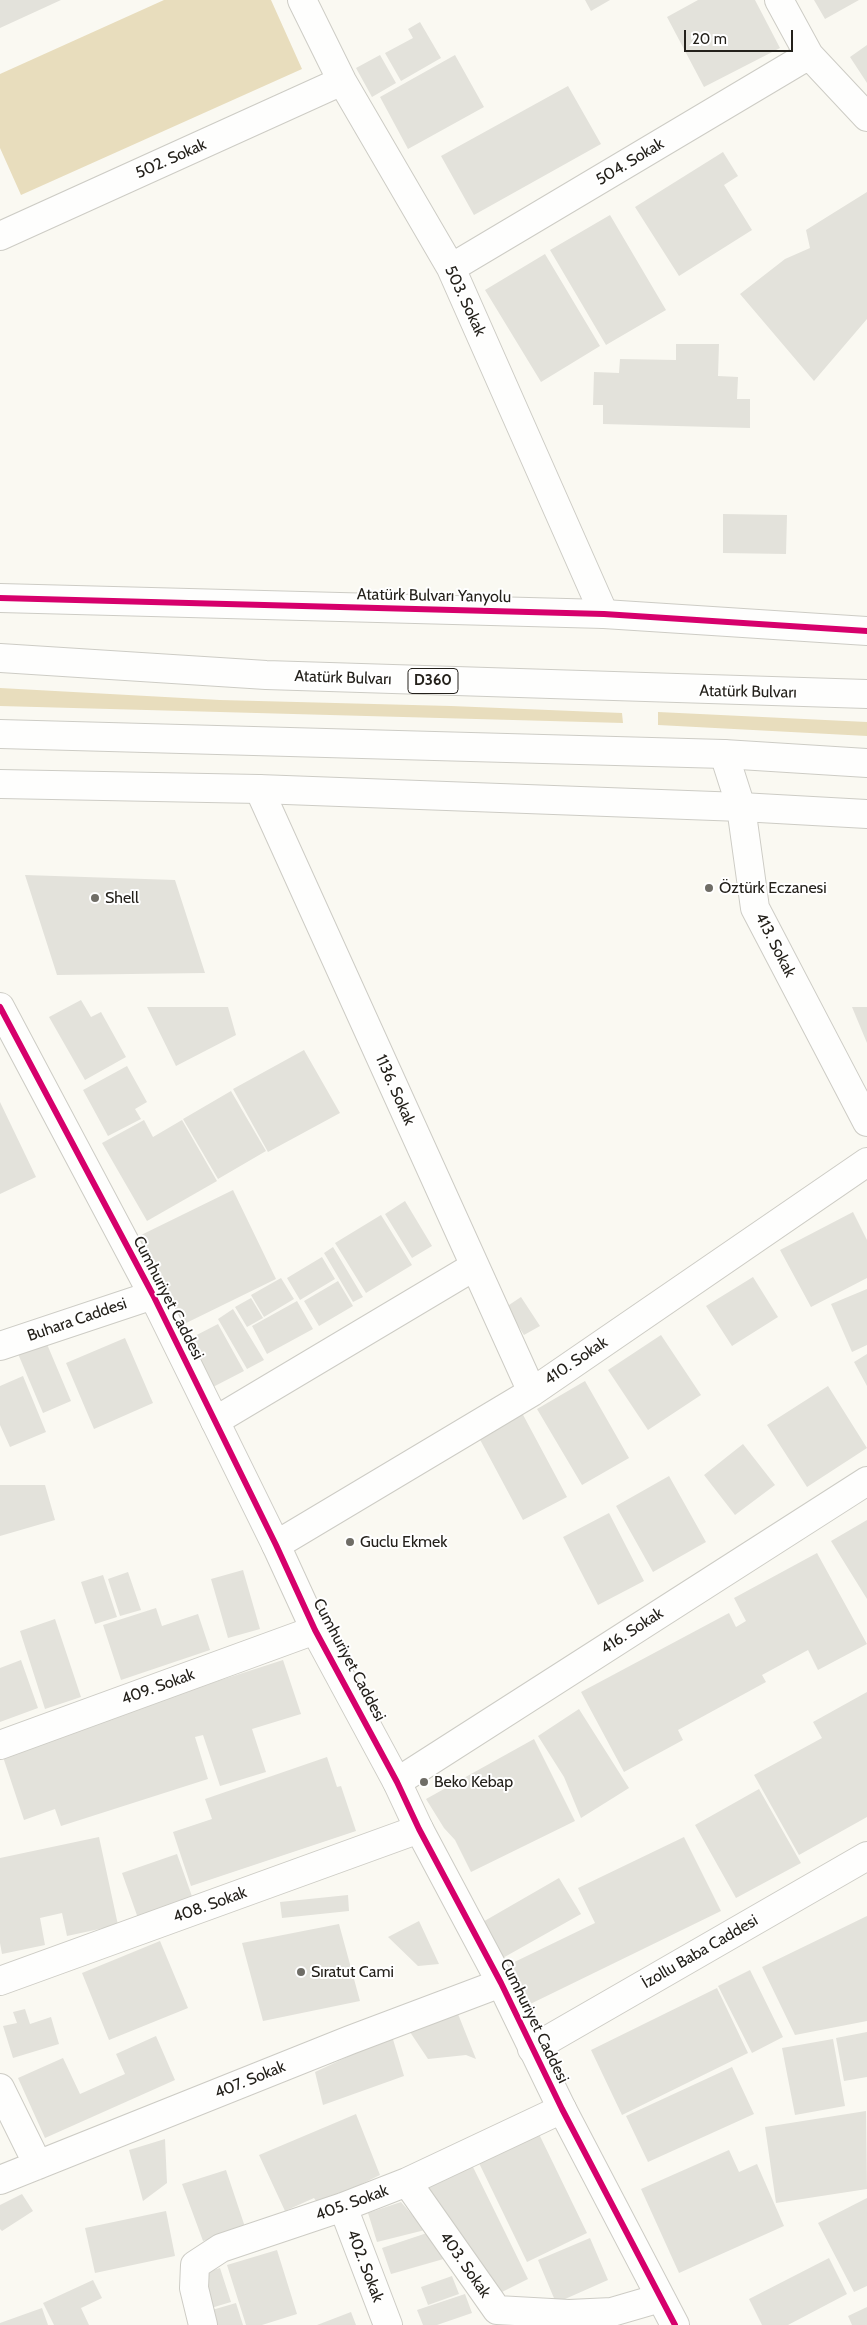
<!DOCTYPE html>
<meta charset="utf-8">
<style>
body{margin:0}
#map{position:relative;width:867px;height:2325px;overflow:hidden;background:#faf9f2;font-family:Cabin,sans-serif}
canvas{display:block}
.scale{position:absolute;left:684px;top:30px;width:109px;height:22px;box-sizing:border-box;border:2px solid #24211b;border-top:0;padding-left:6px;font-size:15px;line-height:18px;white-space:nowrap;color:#24211b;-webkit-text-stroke:4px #fff;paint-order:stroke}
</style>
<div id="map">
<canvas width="867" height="2325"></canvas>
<div class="scale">20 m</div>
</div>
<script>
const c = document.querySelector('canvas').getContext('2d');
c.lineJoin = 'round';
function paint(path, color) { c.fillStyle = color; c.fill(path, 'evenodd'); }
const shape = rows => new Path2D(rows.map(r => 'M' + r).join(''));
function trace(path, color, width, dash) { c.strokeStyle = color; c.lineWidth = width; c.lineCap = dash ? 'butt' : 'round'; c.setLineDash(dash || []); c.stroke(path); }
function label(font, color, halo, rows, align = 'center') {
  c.font = font + ' Cabin,sans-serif'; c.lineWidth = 4; c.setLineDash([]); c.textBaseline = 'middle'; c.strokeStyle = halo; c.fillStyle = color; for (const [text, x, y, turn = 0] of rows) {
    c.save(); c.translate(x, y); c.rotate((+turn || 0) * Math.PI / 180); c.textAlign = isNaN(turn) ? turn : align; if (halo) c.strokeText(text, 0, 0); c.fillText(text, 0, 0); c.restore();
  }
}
const green = shape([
 [164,0,271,0,302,69,21,195,0,148,0,74],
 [0,688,220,700,451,706,622,713,623,723,0,706],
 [658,712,867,722,867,736,658,725]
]);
const building = shape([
 [0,0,61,0,0,28],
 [585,0,610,0,591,11],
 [698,0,755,0,780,48,704,87,667,17],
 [814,0,859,0,825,19],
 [420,22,441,58,401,81,385,53,413,38,408,29],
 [867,45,867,83,850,57],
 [380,55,396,83,372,97,356,68],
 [455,55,484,107,408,149,380,97],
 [568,86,601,144,474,215,441,156],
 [723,152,738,176,724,185,752,230,679,276,635,207],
 [867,192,867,319,814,381,740,294,785,259,810,248,806,230],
 [610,215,666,310,606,345,550,250],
 [545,254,600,346,541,382,485,290],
 [676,344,719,344,718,376,738,377,737,399,750,399,750,428,603,424,603,405,593,405,594,372,619,373,620,359,676,360],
 [723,514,787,515,786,554,723,553],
 [25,875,175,880,205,973,57,975],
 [81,1000,91,1017,101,1012,126,1057,85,1080,49,1017],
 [147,1007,228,1007,236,1035,176,1066],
 [852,1007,867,1007,867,1043],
 [304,1050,340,1113,268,1152,233,1089],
 [127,1066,147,1102,135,1109,141,1119,108,1136,83,1090],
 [231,1091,266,1151,218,1179,183,1119],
 [0,1102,36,1177,0,1194],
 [144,1120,153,1137,182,1120,217,1181,147,1221,102,1143],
 [233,1190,276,1279,180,1326,137,1237],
 [405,1201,432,1246,412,1258,385,1214],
 [853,1212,867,1240,867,1278,811,1307,780,1250],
 [381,1215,412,1265,366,1293,335,1243],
 [333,1247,363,1297,353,1302,324,1253],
 [322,1257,335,1279,300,1300,287,1278],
 [753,1277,778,1317,732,1346,706,1306],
 [281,1278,294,1299,264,1317,251,1295],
 [338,1281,353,1306,319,1326,304,1301],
 [867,1289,867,1345,852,1352,831,1304],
 [521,1297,540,1326,524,1335,506,1307],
 [251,1298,263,1318,247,1327,235,1307],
 [297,1301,313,1329,267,1354,252,1326],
 [233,1309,264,1360,247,1369,218,1319],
 [218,1324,244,1371,213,1387,187,1340],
 [661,1335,701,1395,648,1430,608,1370],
 [44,1337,71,1401,43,1413,16,1349],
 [125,1338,153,1403,94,1429,66,1363],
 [867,1354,867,1386,854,1362],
 [23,1376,46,1432,10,1447,0,1425,0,1386],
 [585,1381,629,1458,582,1485,537,1409],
 [828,1386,867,1448,807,1487,767,1425],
 [521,1411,567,1497,523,1520,477,1434],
 [743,1444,775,1485,735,1515,704,1475],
 [669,1476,706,1542,653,1572,616,1506],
 [0,1485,45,1485,55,1520,0,1536],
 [609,1513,644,1581,598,1605,563,1537],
 [867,1520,867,1599,831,1541],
 [817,1553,867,1644,818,1670,808,1650,762,1675,766,1682,678,1730,683,1740,624,1772,581,1692,729,1613,736,1627,746,1621,734,1598],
 [243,1570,260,1629,228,1638,211,1579],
 [128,1572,141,1610,120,1616,108,1579],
 [103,1575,117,1617,95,1624,81,1582],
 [156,1608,162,1626,198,1614,210,1650,121,1680,103,1625],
 [55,1619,81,1697,45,1709,20,1631],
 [21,1660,38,1708,0,1722,0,1668],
 [283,1660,301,1714,252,1729,266,1772,220,1786,203,1735,195,1737,208,1779,61,1826,55,1809,24,1820,1,1751],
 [867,1692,867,1817,799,1855,754,1775,822,1738,813,1722],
 [579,1709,629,1788,581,1818,564,1777,538,1736],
 [534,1739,575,1821,471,1872,455,1840,444,1828,426,1799],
 [327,1757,337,1787,341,1786,356,1831,191,1886,173,1832,212,1819,205,1799],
 [759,1789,801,1863,736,1898,695,1825],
 [99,1837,118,1925,67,1936,62,1913,40,1918,45,1945,2,1954,0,1943,0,1858],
 [684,1837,721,1911,520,2009,500,1969,595,1923,578,1888],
 [177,1854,194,1902,139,1921,122,1873],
 [559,1878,581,1914,501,1959,481,1923],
 [348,1895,349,1911,282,1918,280,1902],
 [867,1916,867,2021,795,2035,762,1967],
 [419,1921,439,1964,418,1966,388,1937],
 [339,1924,360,2001,263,2021,242,1943],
 [160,1941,188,2008,109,2040,82,1973],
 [750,1970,783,2037,752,2053,718,1986],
 [717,1988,748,2053,622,2115,591,2050],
 [25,2009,30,2024,51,2017,59,2044,13,2058,3,2026,17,2023,13,2012],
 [456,2009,476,2059,466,2055,428,2059,410,2032],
 [867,2032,867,2077,844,2081,836,2038],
 [156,2036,175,2080,45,2138,18,2078,63,2058,80,2094,125,2074,116,2054],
 [392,2036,404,2076,323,2105,315,2072],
 [833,2039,845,2106,795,2115,782,2048],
 [732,2067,754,2114,648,2162,626,2116],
 [866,2111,867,2189,776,2203,765,2127],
 [356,2114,380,2175,319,2205,314,2198,285,2211,259,2155],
 [538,2132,587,2233,527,2262,478,2161],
 [165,2139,167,2183,143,2201,129,2150],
 [729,2150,739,2172,757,2164,784,2226,679,2273,641,2189],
 [472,2165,528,2279,498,2294,424,2188],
 [226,2170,246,2230,203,2241,182,2184],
 [22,2194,33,2211,2,2231,0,2229,0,2205],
 [867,2198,867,2286,854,2292,818,2223],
 [401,2202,425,2230,377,2242,368,2213],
 [166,2211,175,2256,95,2273,85,2228],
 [427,2233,447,2258,391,2274,382,2248],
 [590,2238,608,2280,556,2303,538,2260],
 [277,2250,297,2314,262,2325,246,2325,227,2265],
 [829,2258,847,2294,788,2325,762,2325,749,2299],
 [220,2268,231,2302,211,2308,200,2274],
 [452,2276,459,2294,428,2305,421,2287],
 [93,2280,102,2298,81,2308,89,2325,54,2325,43,2303],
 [465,2294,472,2313,437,2325,423,2325,417,2310],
 [236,2303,243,2325,217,2325,212,2310],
 [867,2307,867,2325,852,2325,848,2316],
 [42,2308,48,2325,0,2325,0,2323],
 [351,2312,356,2325,317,2325]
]);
const street = shape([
 [302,0,342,81,451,268,604,614],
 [779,0,809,55,867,117],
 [0,236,342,81],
 [451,268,809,55],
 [724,754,741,807,755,908,867,1122],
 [259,789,532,1392],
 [215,1421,475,1266],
 [276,1545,532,1392,867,1162],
 [0,1745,315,1630],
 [397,1782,867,1481],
 [0,1981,419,1829],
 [532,2049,867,1856],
 [0,2088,38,2165],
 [0,2180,350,2040,501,1983],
 [407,2182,497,2310,569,2314,612,2312,660,2298],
 [343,2207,388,2325],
 [203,2325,194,2288,195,2265,221,2248,343,2207,407,2182,562,2109]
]);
const secondary = shape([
 [0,598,604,614,867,631],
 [0,784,259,789,741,807,867,814],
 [0,1007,153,1295,276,1545,315,1630,397,1782,419,1829,501,1983,562,2109,675,2325],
 [0,1346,153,1295]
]);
const highway = shape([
 [0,658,266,675,867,694],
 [0,734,724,754,867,763]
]);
const cycleway = shape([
 [0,598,604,614,867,631],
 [0,1007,153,1295,276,1545,315,1630,397,1782,419,1829,501,1983,562,2109,675,2325]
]);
const markers = [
 [709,888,5,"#6f6d66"],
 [95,898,5,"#6f6d66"],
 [350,1542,5,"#6f6d66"],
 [424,1782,5,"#6f6d66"],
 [301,1972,5,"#6f6d66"]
];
const shields = [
 [433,681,50]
];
const shieldNames = [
 ["D360",433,681]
];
const streetNames = [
 ["502. Sokak",171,159,-24],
 ["504. Sokak",630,162,-31],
 ["503. Sokak",465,301,65],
 ["Atatürk Bulvarı Yanyolu",434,596,1],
 ["Atatürk Bulvarı",343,678,2],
 ["Atatürk Bulvarı",748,692,1],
 ["413. Sokak",775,945,63],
 ["1136. Sokak",395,1090,66],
 ["Cumhuriyet Caddesi",168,1298,63],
 ["Buhara Caddesi",77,1320,-19],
 ["410. Sokak",576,1361,-34],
 ["416. Sokak",632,1631,-33],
 ["Cumhuriyet Caddesi",349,1660,62],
 ["409. Sokak",158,1687,-20],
 ["408. Sokak",210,1905,-20],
 ["İzollu Baba Caddesi",700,1952,-30],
 ["Cumhuriyet Caddesi",534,2021,64],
 ["407. Sokak",250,2080,-22],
 ["405. Sokak",352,2203,-20],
 ["403. Sokak",465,2265,55],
 ["402. Sokak",365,2266,69]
];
const poiNames = [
 ["Öztürk Eczanesi",719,888],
 ["Shell",105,898],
 ["Guclu Ekmek",360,1542],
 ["Beko Kebap",434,1782],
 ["Sıratut Cami",311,1972]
];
paint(green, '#e8ddbd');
paint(building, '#e3e2db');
trace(street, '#cdccc5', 30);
trace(secondary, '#cdccc5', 30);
trace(highway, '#cdccc5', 30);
trace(street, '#fefefd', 28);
trace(secondary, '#fefefd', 28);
trace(highway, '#fefefd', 28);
trace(cycleway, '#d6006c', 6);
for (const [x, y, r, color] of markers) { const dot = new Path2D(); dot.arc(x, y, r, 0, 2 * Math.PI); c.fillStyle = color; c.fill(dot); trace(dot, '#fff', 2); }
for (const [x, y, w] of shields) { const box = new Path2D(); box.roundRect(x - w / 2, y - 12.5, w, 25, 4); c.fillStyle = '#fff'; c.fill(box); trace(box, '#24211b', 1); }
label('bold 15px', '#24211b', null, shieldNames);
label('16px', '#24211b', '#fff', streetNames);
label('16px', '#24211b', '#fff', poiNames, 'left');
</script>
